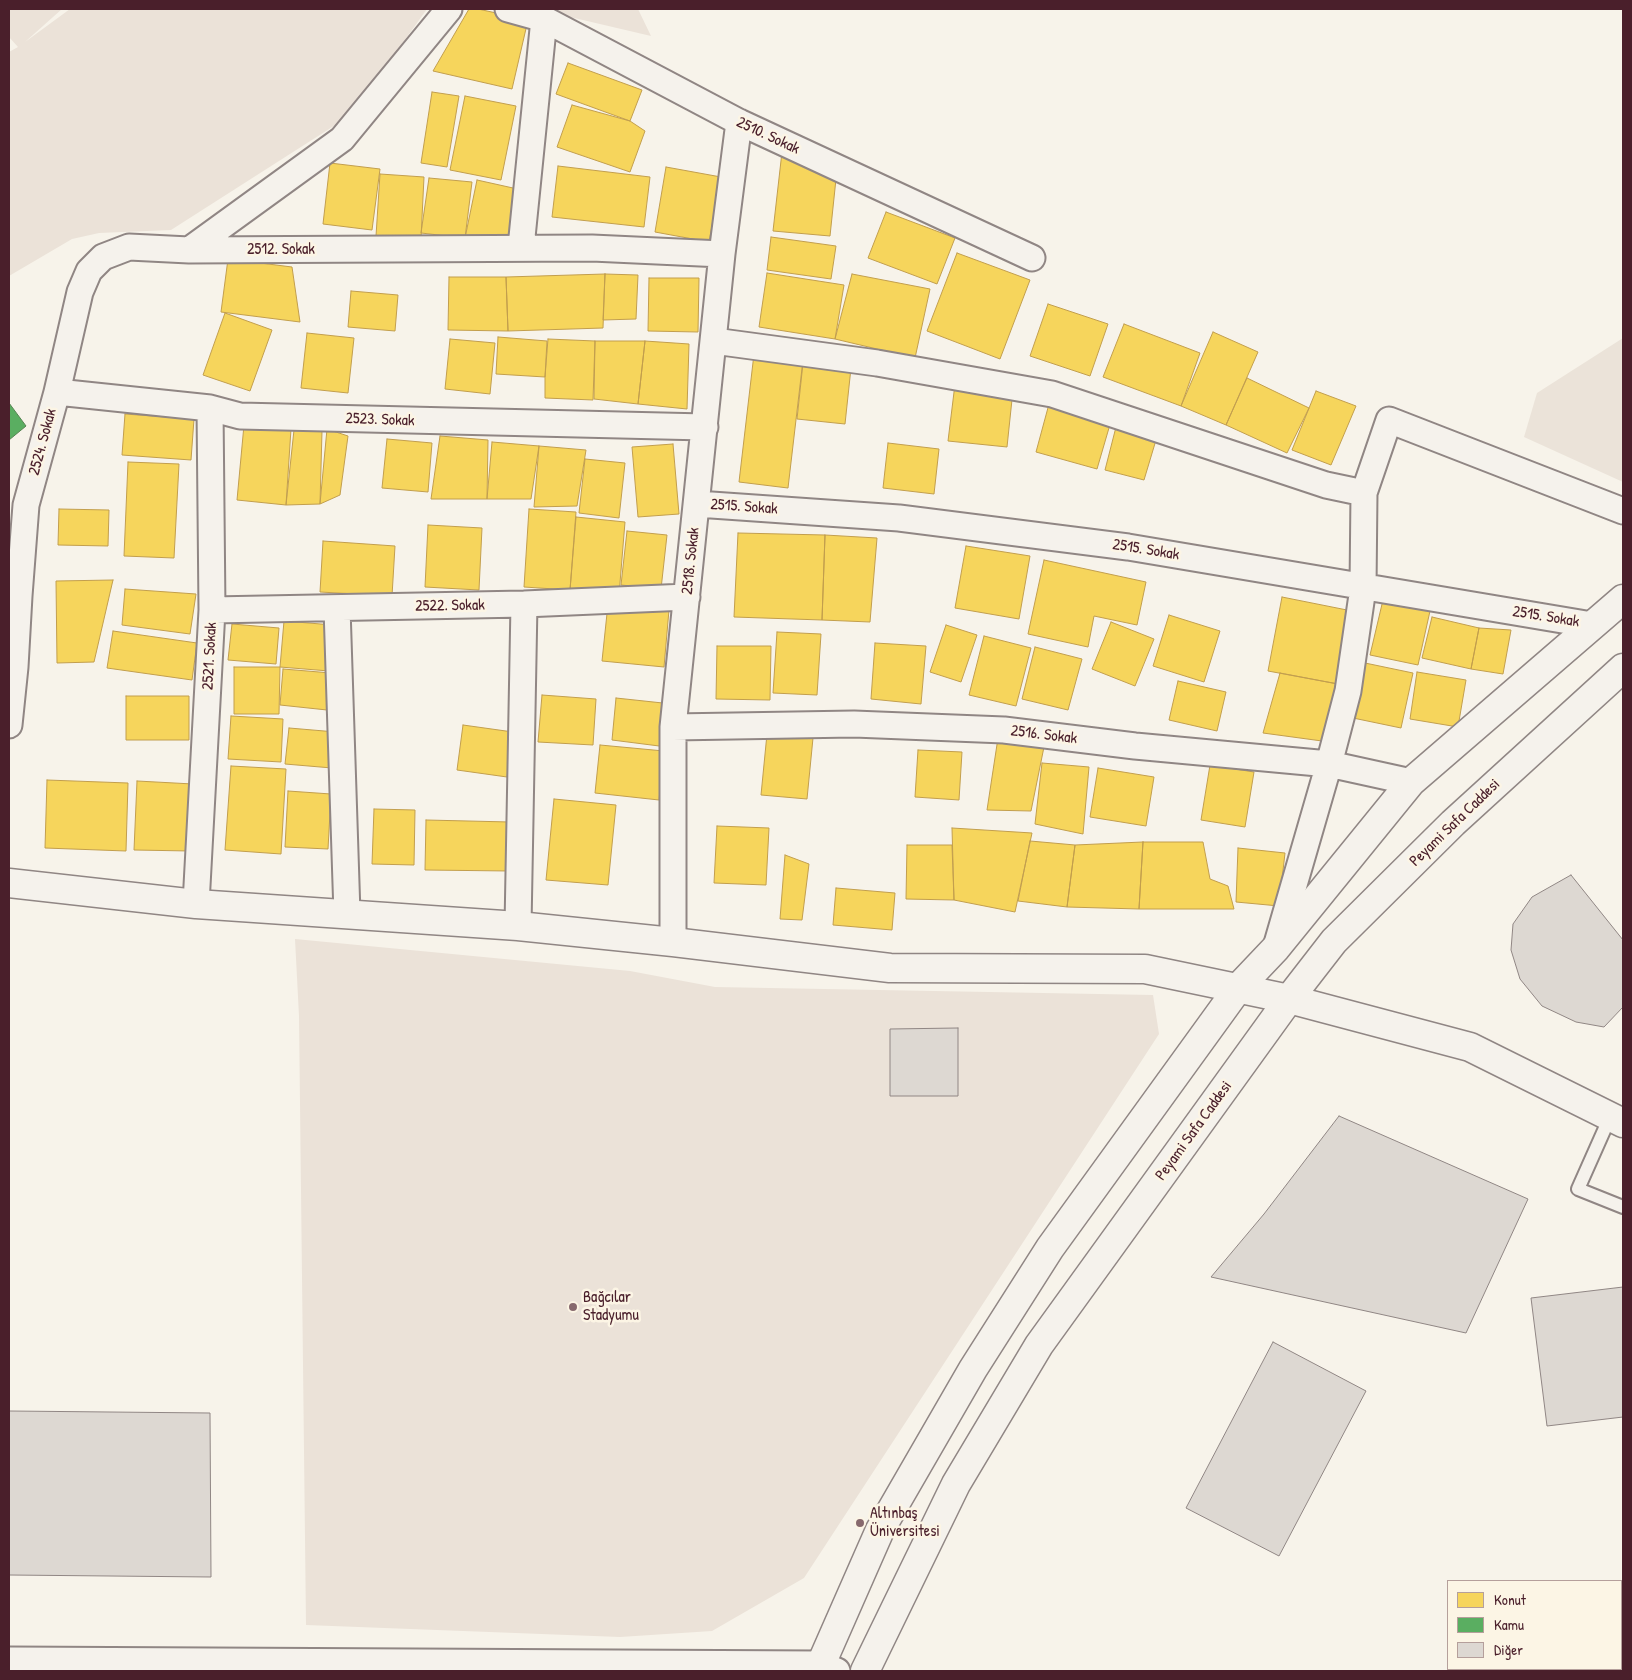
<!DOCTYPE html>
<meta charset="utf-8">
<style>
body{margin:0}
#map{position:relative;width:1632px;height:1680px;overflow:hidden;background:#f7f3ea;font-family:"Patrick Hand",sans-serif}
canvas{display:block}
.frame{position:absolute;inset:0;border:10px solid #4a1f2b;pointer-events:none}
.legend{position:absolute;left:1447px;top:1580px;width:175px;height:90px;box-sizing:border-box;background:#fcf5e5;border:1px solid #b59f9b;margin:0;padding:6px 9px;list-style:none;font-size:15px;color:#4a1f2b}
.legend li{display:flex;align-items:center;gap:10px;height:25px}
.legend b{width:25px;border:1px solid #b59f9b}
</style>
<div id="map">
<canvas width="1632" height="1680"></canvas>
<div class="frame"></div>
<ul class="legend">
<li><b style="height:14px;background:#f6d55c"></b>Konut</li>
<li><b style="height:14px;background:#5aae61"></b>Kamu</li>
<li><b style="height:14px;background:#ddd8d2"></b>Diğer</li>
</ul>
</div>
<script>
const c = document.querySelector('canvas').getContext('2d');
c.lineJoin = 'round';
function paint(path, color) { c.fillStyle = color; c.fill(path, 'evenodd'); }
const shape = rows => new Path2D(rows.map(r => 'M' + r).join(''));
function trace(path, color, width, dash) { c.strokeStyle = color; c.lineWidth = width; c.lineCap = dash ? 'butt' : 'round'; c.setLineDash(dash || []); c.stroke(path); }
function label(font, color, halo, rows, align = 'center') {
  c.font = font + ' "Patrick Hand",sans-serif'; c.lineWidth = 5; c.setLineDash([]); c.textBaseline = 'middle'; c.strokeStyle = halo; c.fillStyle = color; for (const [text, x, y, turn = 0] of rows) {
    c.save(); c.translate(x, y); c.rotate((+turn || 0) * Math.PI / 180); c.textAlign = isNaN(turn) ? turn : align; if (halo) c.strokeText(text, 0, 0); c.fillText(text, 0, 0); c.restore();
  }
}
const built = shape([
 [1623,338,1623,482,1524,437,1537,393]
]);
const green = shape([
 [9,9,62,9,25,42,70,9,427,9,351,115,171,230,99,233,72,239,9,276,9,52,18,47,9,37],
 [536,9,638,9,651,36],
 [295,939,630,971,715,987,1153,995,1159,1034,804,1578,712,1631,620,1637,306,1625,299,1016]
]);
const homes = shape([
 [469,9,478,9,528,20,512,89,433,71,469,9],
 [568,63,642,90,630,121,556,94,568,63],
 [432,92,459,96,447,167,421,163,432,92],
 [465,96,516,106,501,180,450,170,465,96],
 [572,105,630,121,645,131,630,172,557,147,572,105],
 [782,152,836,179,830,236,773,231,782,152],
 [330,163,380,169,372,230,323,224,330,163],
 [558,166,650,177,644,227,552,217,558,166],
 [666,167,721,177,709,242,655,232,666,167],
 [380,174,424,177,421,238,376,236,380,174],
 [429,178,472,182,465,238,421,233,429,178],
 [477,180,522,190,509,247,465,238,477,180],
 [886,212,955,238,937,284,868,258,886,212],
 [771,237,836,246,831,279,767,270,771,237],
 [957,253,1030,280,1000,359,927,331,957,253],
 [228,259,292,267,300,322,221,312,228,259],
 [767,273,844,285,835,339,759,327,767,273],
 [605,274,603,328,508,331,506,277,605,274],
 [605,274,638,275,636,319,603,320,605,274],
 [852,274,930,289,915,358,835,339,852,274],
 [449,277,506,277,508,331,448,330,449,277],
 [649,278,699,278,698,332,648,331,649,278],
 [351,291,398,295,395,331,348,327,351,291],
 [1048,304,1108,324,1090,376,1030,356,1048,304],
 [225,313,272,330,250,391,203,375,225,313],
 [1124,324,1200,353,1181,406,1103,377,1124,324],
 [1213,332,1258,352,1226,425,1181,406,1213,332],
 [307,333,354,338,348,393,301,388,307,333],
 [498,337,547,341,545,377,496,374,498,337],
 [450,339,495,343,490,394,445,389,450,339],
 [548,339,595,341,593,400,545,398,545,377,548,339],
 [595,341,645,341,638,404,594,399,595,341],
 [645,341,689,344,687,409,638,404,645,341],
 [754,354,803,360,788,488,739,482,754,354],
 [803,363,851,368,845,424,797,419,803,363],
 [1247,378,1309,408,1287,453,1226,425,1247,378],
 [955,384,1013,390,1007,447,948,441,955,384],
 [1316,391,1356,406,1331,465,1292,450,1316,391],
 [1049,404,1111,421,1097,469,1036,452,1049,404],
 [125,414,194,419,191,460,122,455,125,414],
 [244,425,291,429,286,505,237,500,244,425],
 [1116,427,1156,440,1144,480,1105,470,1116,427],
 [327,429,348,436,340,495,320,504,327,429],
 [294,430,322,431,320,504,286,505,294,430],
 [440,436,488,440,487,499,431,499,440,436],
 [387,439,432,443,428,492,382,488,387,439],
 [492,442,539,446,531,499,487,499,492,442],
 [888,443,939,449,934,494,883,488,888,443],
 [673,444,679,514,638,517,632,447,673,444],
 [539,446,586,450,577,506,534,507,539,446],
 [585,459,625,463,619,518,579,513,585,459],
 [128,462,179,464,174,558,124,556,128,462],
 [59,509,109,510,108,546,58,545,59,509],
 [529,509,576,512,570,590,524,587,529,509],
 [576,517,625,522,619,595,570,590,576,517],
 [428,525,482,528,479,590,425,587,428,525],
 [627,531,667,535,661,589,621,585,627,531],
 [738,533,825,535,822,620,734,617,738,533],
 [825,535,877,538,870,622,822,620,825,535],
 [323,541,395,546,392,596,320,592,323,541],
 [966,546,1030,556,1019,619,955,608,966,546],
 [1044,560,1146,582,1137,625,1094,616,1088,647,1028,634,1044,560],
 [113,580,94,662,57,663,56,581,113,580],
 [125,589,196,594,190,634,122,625,125,589],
 [1282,597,1352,611,1338,684,1268,671,1282,597],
 [1383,600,1430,611,1418,665,1370,655,1383,600],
 [608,604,669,610,664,667,602,661,608,604],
 [1169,615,1220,631,1204,682,1153,666,1169,615],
 [1432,617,1479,628,1471,669,1422,658,1432,617],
 [284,621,333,625,329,671,280,667,284,621],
 [1111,622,1154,639,1135,686,1092,669,1111,622],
 [232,624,279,628,276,664,228,660,232,624],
 [946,625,977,635,961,682,930,672,946,625],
 [1479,628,1511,630,1503,674,1471,669,1479,628],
 [113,631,197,643,192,680,107,668,113,631],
 [777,632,821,634,817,695,773,693,777,632],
 [984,636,1031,648,1016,706,969,695,984,636],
 [875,643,926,646,921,704,871,699,875,643],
 [717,646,771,646,770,700,716,699,717,646],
 [1035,647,1082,659,1068,710,1022,699,1035,647],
 [1365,663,1413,673,1401,728,1353,718,1365,663],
 [234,667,280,667,279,714,234,714,234,667],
 [283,669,331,673,327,710,280,705,283,669],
 [1417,672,1466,680,1458,727,1410,719,1417,672],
 [1280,673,1338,684,1322,741,1263,733,1280,673],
 [1178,681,1226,692,1217,731,1169,720,1178,681],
 [542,695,596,699,593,745,538,742,542,695],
 [126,696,189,696,189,740,126,740,126,696],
 [616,698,672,704,667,747,612,740,616,698],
 [231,716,283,719,281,762,228,759,231,716],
 [463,725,513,732,507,777,457,770,463,725],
 [289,728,336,732,332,768,285,764,289,728],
 [767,734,813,738,807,799,761,795,767,734],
 [998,738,1045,742,1031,811,987,810,998,738],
 [600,745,664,751,659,800,595,793,600,745],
 [918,750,962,752,959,800,915,797,918,750],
 [1042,763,1089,767,1083,834,1035,824,1042,763],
 [1210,765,1254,772,1245,827,1201,820,1210,765],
 [231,766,286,769,281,854,225,850,231,766],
 [1098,768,1154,777,1146,826,1090,817,1098,768],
 [47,780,128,783,126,851,45,848,47,780],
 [137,781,193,784,190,851,134,850,137,781],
 [288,791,331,794,328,849,285,847,288,791],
 [554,799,616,805,608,885,546,880,554,799],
 [374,809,415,810,414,865,372,864,374,809],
 [426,820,510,822,509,871,425,870,426,820],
 [717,826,769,828,766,885,714,883,717,826],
 [952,828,1032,833,1015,912,954,900,952,828],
 [1030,841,1075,845,1067,907,1018,901,1030,841],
 [1143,842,1139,909,1067,907,1075,845,1143,842],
 [1143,842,1203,842,1210,879,1228,886,1234,909,1139,909,1143,842],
 [907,845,952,845,954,900,906,899,907,845],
 [1238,848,1285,853,1279,906,1236,902,1238,848],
 [785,855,809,864,802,920,780,919,785,855],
 [836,888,895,893,892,930,833,925,836,888]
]);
const public = shape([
 [9,403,26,426,9,440,9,403]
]);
const building = shape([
 [1571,875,1623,940,1623,1007,1604,1027,1576,1022,1542,1006,1520,979,1511,950,1513,924,1532,897,1571,875],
 [958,1028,958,1096,890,1096,890,1029,958,1028],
 [1339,1116,1528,1199,1466,1333,1211,1277,1264,1214,1339,1116],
 [1623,1287,1623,1417,1547,1426,1531,1298,1623,1287],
 [1273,1342,1366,1391,1279,1556,1186,1508,1273,1342],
 [9,1411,210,1413,211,1577,9,1575,9,1411]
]);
const service = shape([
 [1610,1117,1578,1189,1623,1207]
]);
const minor = shape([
 [449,9,342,139,189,250,592,248,722,254],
 [508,9,544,19,739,122,1032,258],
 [521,247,544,19],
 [714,341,877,363,1052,394,1326,485,1364,493,1363,588,1348,691,1329,764,1276,947],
 [57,392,210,408,240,416,705,427],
 [1364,493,1389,420,1623,511],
 [697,504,899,518,1128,547,1592,625],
 [337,608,347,914],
 [212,610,524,604,687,597],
 [9,725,15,667,19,596,26,505,57,392,80,292,89,271,103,257,129,247,189,250],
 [673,727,854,724,1004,730,1135,746,1329,764,1411,782],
 [196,904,212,610,210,408],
 [518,926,524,604],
 [673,942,673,727,722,254,739,122],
 [9,1660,820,1664,837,1671]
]);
const tertiary = shape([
 [9,883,196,904,518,926,673,942,890,968,1145,969,1289,999,1470,1047,1623,1123]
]);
const secondary = shape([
 [818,1671,880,1530,973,1369,1050,1248,1239,987,1276,948,1411,782,1623,599],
 [865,1671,956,1484,1039,1345,1289,999,1334,941,1453,823,1623,668]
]);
const markers = [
 [573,1307,5,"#87696e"],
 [860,1523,5,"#87696e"]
];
const streetNames = [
 ["2510. Sokak",768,136,25],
 ["2512. Sokak",281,250],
 ["2523. Sokak",380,420,2],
 ["2524. Sokak",43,442,-75],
 ["2515. Sokak",744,507,4],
 ["2515. Sokak",1146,550,9],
 ["2518. Sokak",691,561,-84],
 ["2522. Sokak",450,606,-1],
 ["2515. Sokak",1546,617,9],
 ["2521. Sokak",210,656,-87],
 ["2516. Sokak",1044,735,7],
 ["Peyami Safa Caddesi",1455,823,-44],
 ["Peyami Safa Caddesi",1194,1131,-54]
];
const poiNames = [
 ["Bağcılar",583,1298],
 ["Stadyumu",583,1316],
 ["Altınbaş",870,1514],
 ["Üniversitesi",870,1532]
];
paint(built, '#ebe3d9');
paint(green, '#ebe2d8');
paint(homes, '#f6d55c');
trace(homes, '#c29e4d', 1);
paint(public, '#5aae61');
trace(public, '#558351', 1);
paint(building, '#ddd8d2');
trace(building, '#908684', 1);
trace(service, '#908684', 16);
trace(minor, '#908684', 29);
trace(tertiary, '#908684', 31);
trace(secondary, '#908684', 31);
trace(service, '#f5f2ec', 12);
trace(minor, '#f5f2ec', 25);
trace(tertiary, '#f5f2ec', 28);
trace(secondary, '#f5f2ec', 28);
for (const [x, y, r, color] of markers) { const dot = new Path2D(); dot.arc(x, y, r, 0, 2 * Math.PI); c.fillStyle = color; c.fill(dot); trace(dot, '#fcf5e5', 2); }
label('16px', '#4a1f2b', '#fcf5e5', streetNames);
label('16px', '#4a1f2b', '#fcf5e5', poiNames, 'left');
</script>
